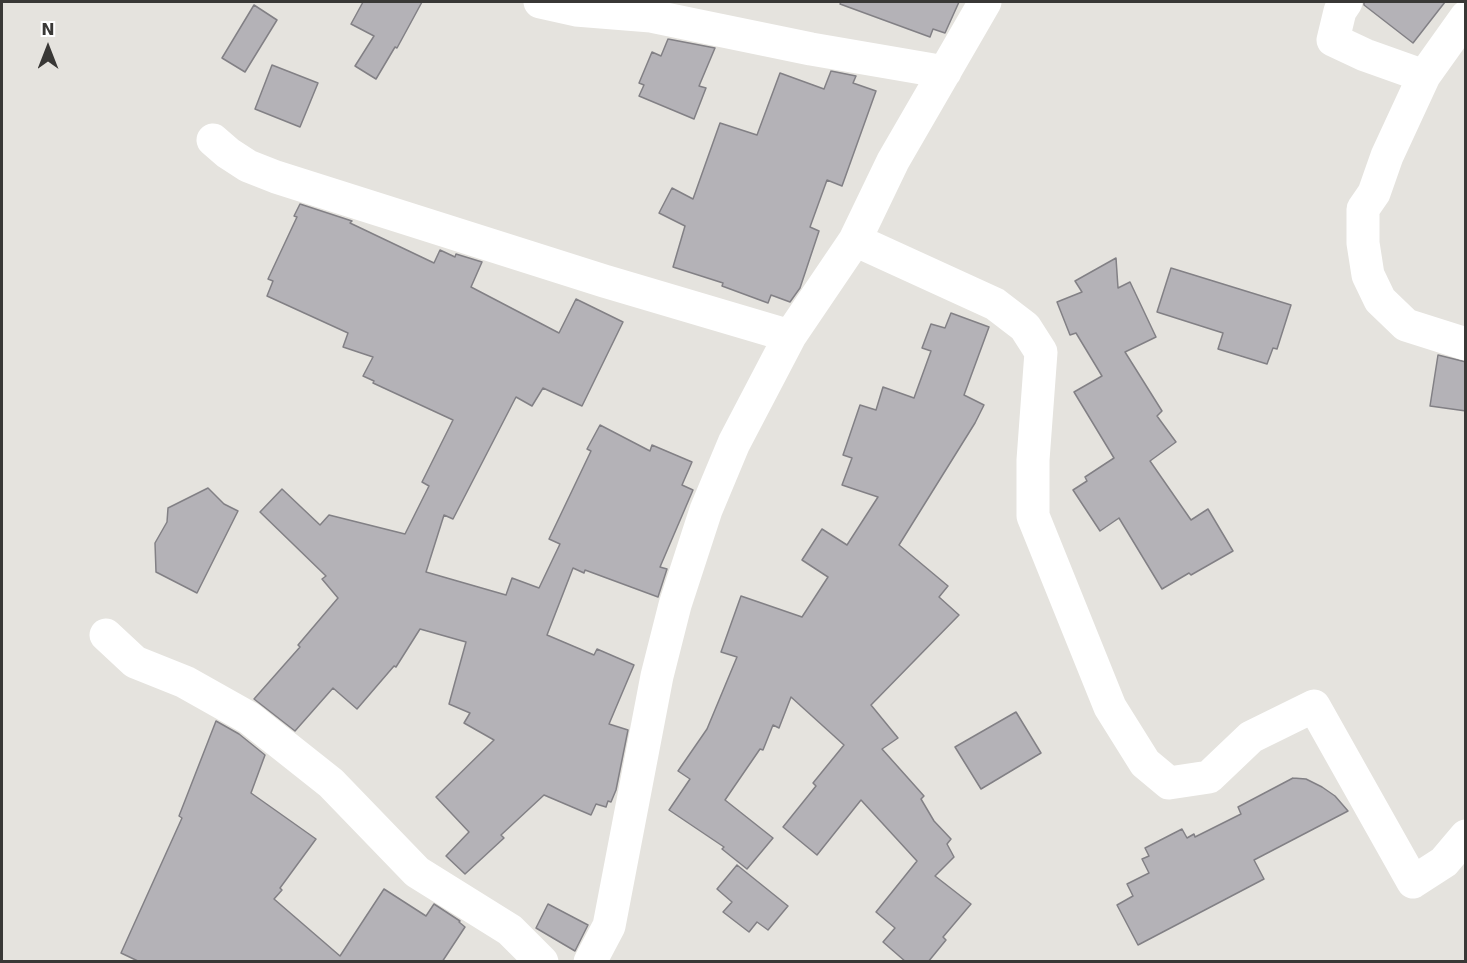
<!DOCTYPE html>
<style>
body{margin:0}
#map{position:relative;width:1467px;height:963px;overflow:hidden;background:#e5e3de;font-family:"DejaVu Sans",sans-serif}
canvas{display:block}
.frame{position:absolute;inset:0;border:3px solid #393836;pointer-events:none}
.north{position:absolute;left:18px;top:18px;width:60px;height:60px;-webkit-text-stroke:4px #fff;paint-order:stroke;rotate:0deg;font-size:16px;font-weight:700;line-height:24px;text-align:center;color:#393836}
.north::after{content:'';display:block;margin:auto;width:21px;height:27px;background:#393836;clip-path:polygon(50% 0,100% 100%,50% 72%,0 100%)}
</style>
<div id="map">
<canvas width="1467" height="963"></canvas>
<div class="frame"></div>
<div class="north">N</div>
</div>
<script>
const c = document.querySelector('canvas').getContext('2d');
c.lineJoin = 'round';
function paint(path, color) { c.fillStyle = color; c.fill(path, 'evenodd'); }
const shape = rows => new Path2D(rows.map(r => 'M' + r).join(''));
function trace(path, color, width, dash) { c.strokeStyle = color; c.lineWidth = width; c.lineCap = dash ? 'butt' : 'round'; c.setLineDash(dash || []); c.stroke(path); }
const building = shape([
 [363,2,422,2,397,48,395,47,376,79,355,66,374,36,351,24,363,2],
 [841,2,959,2,945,33,933,29,930,37,840,4,841,2],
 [1364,2,1445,2,1413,43,1364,5,1364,2],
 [254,5,277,20,245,72,222,58,254,5],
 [668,39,715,48,699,86,706,88,694,119,639,96,644,85,639,83,652,52,661,56,668,39],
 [272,65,318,83,300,127,255,109,272,65],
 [831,71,856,76,853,83,876,91,842,186,827,180,810,227,819,231,800,288,790,302,771,295,768,303,722,286,723,283,673,267,685,226,659,213,672,188,693,199,720,123,757,135,780,73,824,89,831,71],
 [300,204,352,221,350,223,434,263,440,250,455,257,456,254,482,262,471,287,559,333,576,299,623,322,582,406,543,388,532,406,516,397,453,519,444,515,426,572,506,595,512,578,539,588,560,544,549,539,591,451,587,449,600,425,650,451,652,445,692,462,682,485,693,490,660,567,667,569,658,597,585,570,584,573,573,568,547,635,594,655,597,649,634,665,609,724,628,730,616,790,611,802,608,801,606,807,596,804,591,815,544,795,501,835,504,838,465,874,446,856,469,832,436,797,494,740,464,723,470,713,449,704,466,642,420,629,396,667,394,666,357,709,333,688,295,731,254,699,300,647,298,645,338,598,322,579,326,576,260,512,282,489,320,525,329,515,405,534,429,486,422,482,453,420,373,383,374,381,363,376,373,357,343,347,348,333,267,296,273,281,268,279,297,217,294,216,300,204],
 [1116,258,1118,288,1130,282,1156,337,1125,352,1162,411,1157,416,1176,442,1150,461,1191,520,1208,509,1233,551,1191,575,1189,573,1162,589,1119,518,1100,531,1073,490,1087,481,1085,477,1114,458,1074,392,1102,376,1076,333,1070,335,1057,302,1082,292,1075,281,1116,258],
 [1171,268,1291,305,1277,349,1273,348,1267,364,1218,349,1223,333,1157,312,1171,268],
 [951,313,989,327,964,395,984,405,975,423,899,545,948,586,939,597,959,615,871,705,898,738,882,749,924,796,921,799,934,821,951,839,947,844,954,857,935,876,971,904,943,937,946,940,928,962,906,962,883,942,895,928,876,912,917,861,861,800,817,855,783,827,816,786,813,783,844,745,791,697,779,728,773,725,763,750,760,749,725,800,773,838,747,869,722,849,724,847,669,810,690,779,678,771,707,729,737,657,721,652,741,596,802,617,828,577,802,560,822,529,847,545,878,497,842,485,852,458,843,455,860,405,876,410,883,387,914,398,931,351,922,348,931,324,945,328,951,313],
 [1438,355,1466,362,1466,411,1430,406,1438,355],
 [208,488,224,504,238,511,197,593,156,572,155,543,167,522,168,508,208,488],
 [1016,712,1041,753,981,789,955,747,1016,712],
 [216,721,239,734,265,755,251,793,316,839,280,888,282,890,274,899,340,956,384,889,426,916,434,904,460,921,459,922,465,927,442,962,140,962,121,953,182,818,179,816,216,721],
 [1293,778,1306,779,1322,787,1335,796,1348,811,1254,860,1264,879,1138,945,1117,905,1133,896,1127,884,1149,873,1142,859,1149,856,1145,848,1182,829,1187,838,1194,834,1195,837,1241,814,1238,807,1293,778],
 [737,865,788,906,768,930,757,922,749,932,723,912,732,902,717,889,737,865],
 [548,904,588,925,575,951,536,928,548,904]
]);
const minor = shape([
 [540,2,576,10,651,16,811,49,945,72],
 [1346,2,1340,11,1333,40,1365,55,1424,76],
 [1466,17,1424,76,1387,156,1374,193,1363,209,1363,243,1368,275,1380,300,1406,325,1466,344],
 [213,140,228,153,248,166,276,177,604,281,790,336],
 [855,240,995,304,1025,327,1041,352,1033,460,1033,516,1110,707,1145,763,1169,783,1209,777,1251,737,1314,706,1413,882,1444,862,1466,836],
 [106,635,135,662,185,682,249,718,331,783,417,872,510,930,542,962],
 [590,962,609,926,657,676,675,605,706,510,734,443,790,336,855,240,893,161,985,2]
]);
paint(building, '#b4b2b7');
trace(building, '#828085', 1.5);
trace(minor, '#fff', 33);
</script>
